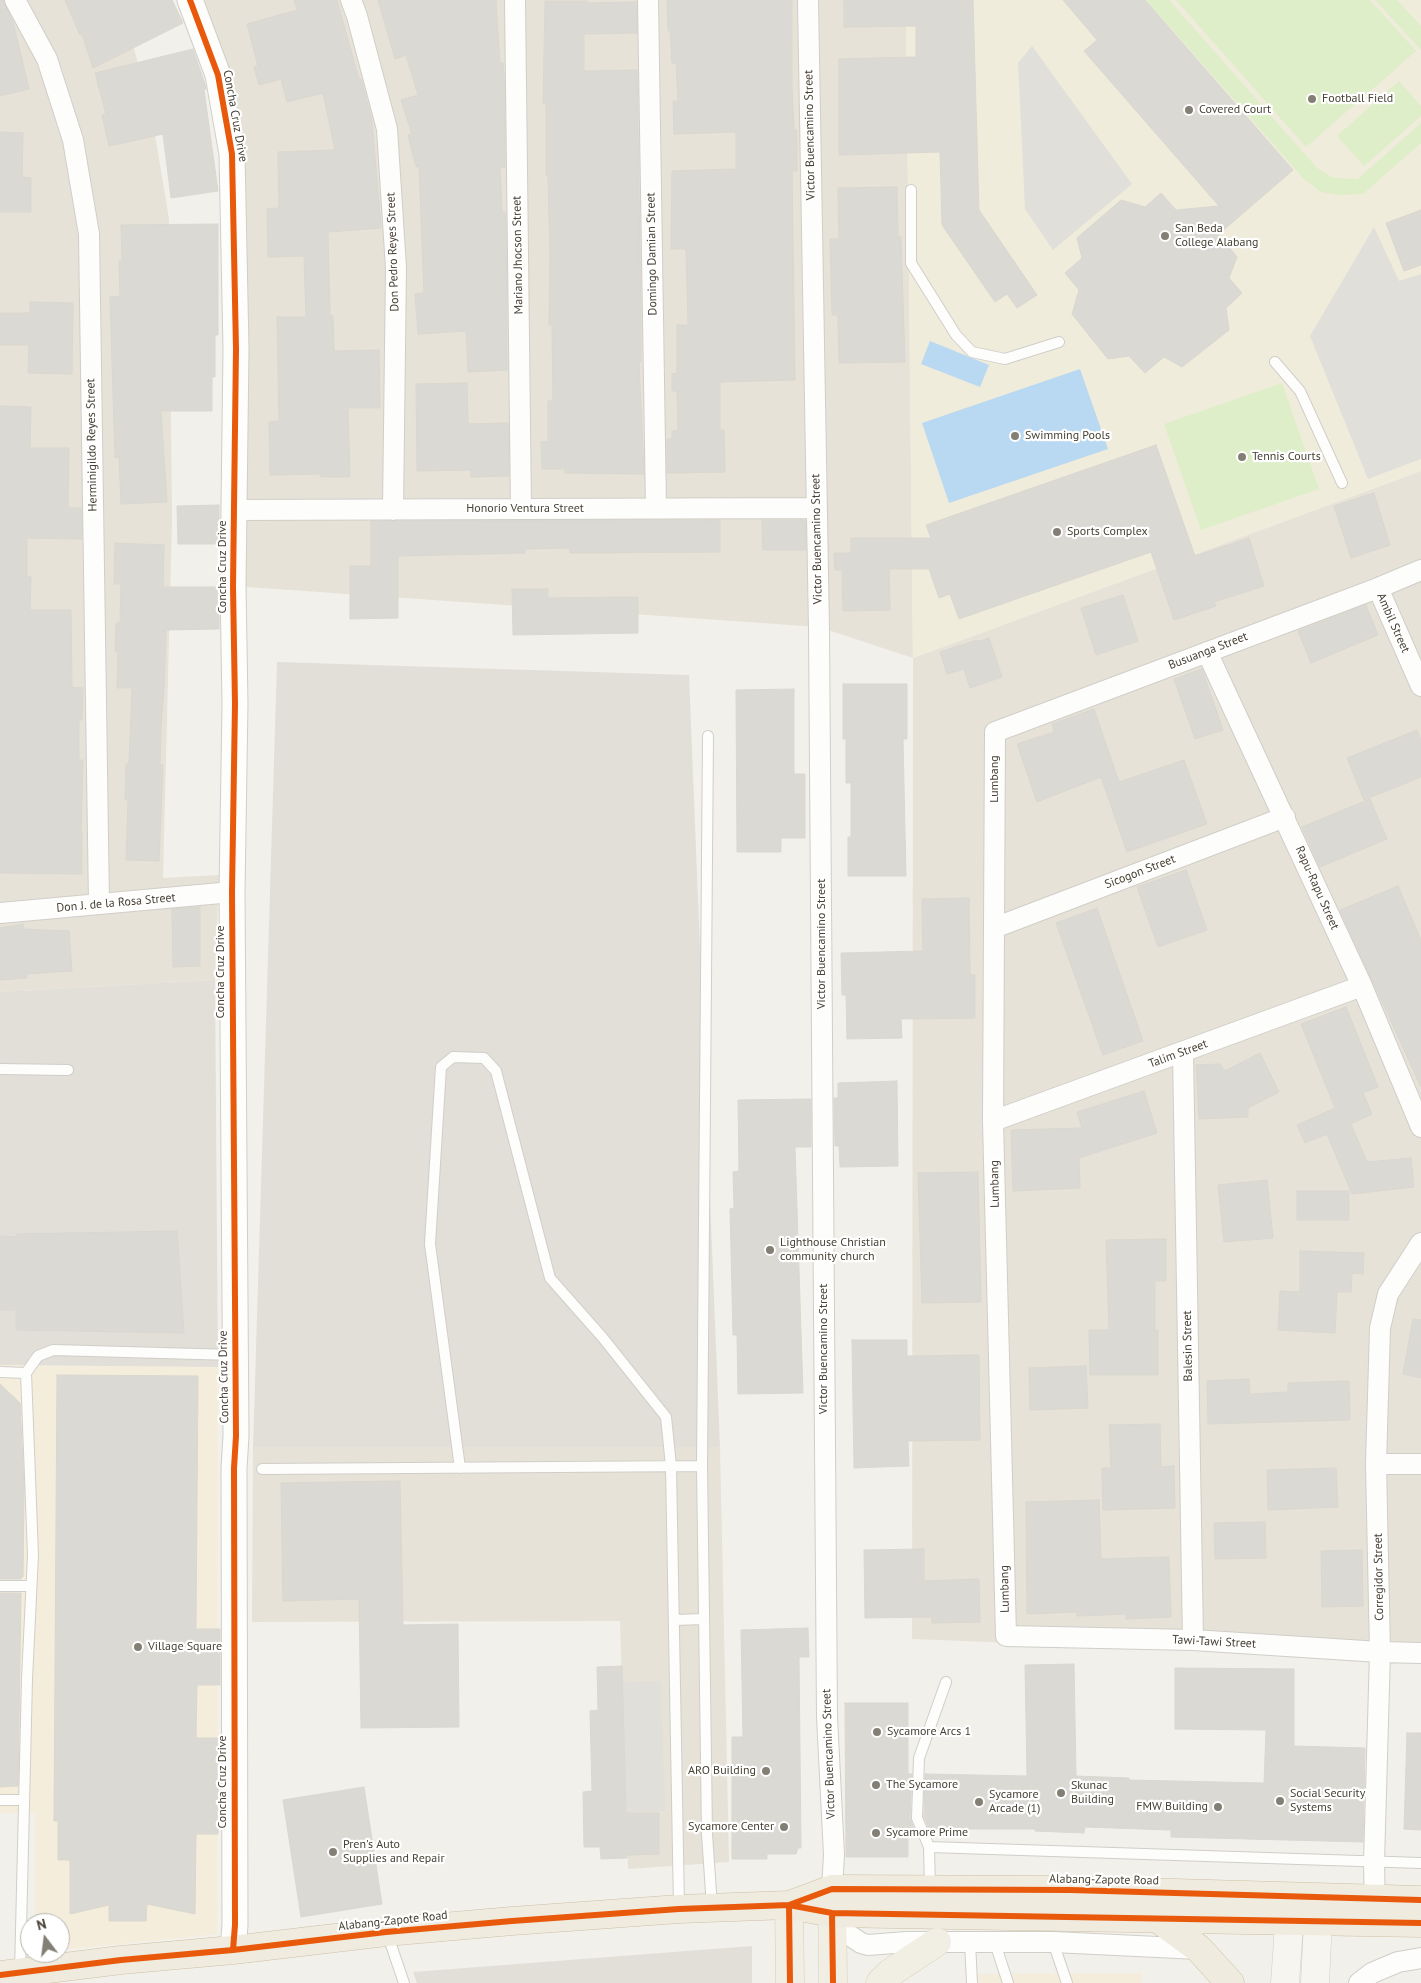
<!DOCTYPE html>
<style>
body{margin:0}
#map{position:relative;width:1421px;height:1983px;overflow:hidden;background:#f2f0ea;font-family:"PT Sans",sans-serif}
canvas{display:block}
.north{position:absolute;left:20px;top:1913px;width:50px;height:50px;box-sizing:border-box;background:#fff;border:1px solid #b6b3ae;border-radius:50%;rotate:345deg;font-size:14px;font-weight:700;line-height:20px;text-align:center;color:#484235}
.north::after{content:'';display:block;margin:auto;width:18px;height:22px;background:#847f74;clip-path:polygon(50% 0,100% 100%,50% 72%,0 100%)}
</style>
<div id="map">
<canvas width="1421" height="1983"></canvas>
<div class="north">N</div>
</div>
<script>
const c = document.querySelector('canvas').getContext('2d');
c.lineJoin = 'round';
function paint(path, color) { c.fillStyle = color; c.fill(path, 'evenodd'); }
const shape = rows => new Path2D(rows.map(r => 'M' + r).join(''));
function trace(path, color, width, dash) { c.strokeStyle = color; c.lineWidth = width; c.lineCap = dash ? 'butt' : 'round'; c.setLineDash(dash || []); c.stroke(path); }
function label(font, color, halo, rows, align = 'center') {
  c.font = font + ' "PT Sans",sans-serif'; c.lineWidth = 4.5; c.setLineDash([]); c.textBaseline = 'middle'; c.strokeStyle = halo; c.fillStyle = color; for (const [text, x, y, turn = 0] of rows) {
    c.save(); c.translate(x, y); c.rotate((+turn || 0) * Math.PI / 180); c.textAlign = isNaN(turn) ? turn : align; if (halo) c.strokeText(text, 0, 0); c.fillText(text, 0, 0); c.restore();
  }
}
const residential = shape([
 [0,0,114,0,128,27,151,111,169,219,172,520,163,878,219,875,215,980,0,992],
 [184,0,906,0,913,658,1421,471,1421,1659,912,1639,913,658,819,627,233,586,218,75],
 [253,1447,720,1447,729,1862,628,1869,620,1621,252,1622]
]);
const commercial = shape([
 [0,1365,218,1367,217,1934,60,1950,60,1923,35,1923,35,1813,0,1813],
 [1142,1973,1142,1983,979,1983,976,1974]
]);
const industrial = shape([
 [277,662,689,675,720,1447,253,1447],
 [215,980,218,1367,0,1365,0,992],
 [752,1946,752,1983,417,1983,413,1972]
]);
const education = shape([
 [906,0,1421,0,1421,471,913,658]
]);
const green = shape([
 [1146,0,1169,0,1317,168,1333,178,1358,179,1421,123,1421,143,1363,194,1339,195,1321,192,1304,179],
 [1176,0,1370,0,1416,51,1306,147],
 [1375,0,1397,0,1421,26,1421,50],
 [1399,81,1421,106,1421,116,1364,166,1337,136],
 [1282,383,1319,489,1201,530,1164,424]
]);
const parking = shape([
 [1032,46,1132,184,1053,250,1025,209,1018,63],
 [1374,227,1399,281,1421,274,1421,459,1368,479,1310,336],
 [661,1681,665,1811,626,1812,622,1682]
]);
const water = shape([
 [930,341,989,365,980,387,921,364],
 [1080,369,1108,449,949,503,922,423]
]);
const building = shape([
 [0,0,3,0,13,22,29,89,0,96,0,0],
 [65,0,172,0,183,23,93,68,82,34,80,35,65,0],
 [294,0,337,0,359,79,361,79,372,120,381,228,328,232,330,316,333,316,334,351,379,350,380,408,348,408,350,477,321,477,321,474,270,475,269,422,279,421,277,317,306,317,304,256,268,257,267,209,279,208,278,152,335,150,323,93,287,102,281,79,259,85,254,67,258,66,247,24,297,10,294,0],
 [378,0,496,0,500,63,503,63,504,75,505,167,500,168,502,212,505,212,506,228,507,370,468,372,466,331,418,334,415,294,424,293,419,166,416,167,408,135,412,134,401,100,418,95,406,55,395,59,378,0],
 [667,0,792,0,792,88,794,130,797,130,797,171,792,171,795,380,720,382,720,430,724,430,725,472,667,473,667,439,672,439,672,431,678,430,677,391,672,391,672,374,677,373,677,325,688,325,686,249,671,249,672,171,736,169,736,132,674,134,673,101,678,101,676,63,672,63,670,31,668,31,667,0],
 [844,0,973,0,979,210,1037,295,1017,308,1007,294,995,302,942,225,940,152,839,155,839,59,916,57,916,26,844,27,844,0],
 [1063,0,1145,0,1293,170,1219,234,1237,257,1229,278,1242,293,1226,308,1229,330,1182,367,1164,357,1145,373,1129,356,1108,359,1072,314,1079,290,1065,273,1082,258,1077,238,1121,200,1145,207,1161,193,1176,210,1219,206,1084,51,1097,40,1063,0],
 [545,1,587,1,587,3,636,2,637,33,584,34,584,71,637,70,641,323,641,362,639,362,644,474,565,473,565,469,542,469,541,442,548,441,548,401,553,401,552,325,549,325,550,254,548,176,546,176,546,104,543,104,545,1],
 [193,49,205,84,206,89,204,90,218,191,171,198,163,134,109,146,102,115,106,114,95,73,193,49],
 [0,132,23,133,22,177,31,178,31,212,0,212,0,132],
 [897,187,898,237,901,237,905,362,839,363,838,315,832,315,830,239,839,239,838,188,897,187],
 [1421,210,1421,265,1404,271,1386,223,1421,210],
 [218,224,218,335,215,335,215,377,212,377,212,411,161,411,167,502,121,504,119,457,115,458,110,297,120,296,119,261,122,260,121,225,218,224],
 [30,302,73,303,72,374,28,373,29,345,0,345,0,313,30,313,30,302],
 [467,383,468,424,508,423,509,476,471,477,471,470,417,471,416,384,467,383],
 [0,406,31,407,30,448,69,448,68,508,81,508,82,539,27,538,27,577,31,577,30,610,71,610,72,687,83,688,82,720,79,720,79,760,83,760,81,832,82,832,82,874,0,873,0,406],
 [1156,445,1195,556,1249,538,1264,586,1214,602,1216,606,1174,620,1151,552,959,619,950,594,939,598,929,569,889,569,890,610,843,611,842,570,835,570,834,553,851,553,851,538,931,538,926,525,1156,445],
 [1374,493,1390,545,1351,558,1334,506,1374,493],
 [219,505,219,544,178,544,177,506,219,505],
 [720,520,720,552,570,553,570,548,525,549,525,553,398,556,398,618,350,619,350,566,371,566,371,521,720,520],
 [762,520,805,520,806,550,763,550,762,520],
 [115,543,164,545,163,587,219,587,219,629,166,630,164,689,161,726,160,765,163,765,159,861,126,860,128,800,125,800,126,764,129,764,132,688,117,688,118,652,115,652,116,623,120,623,121,584,114,584,115,543],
 [512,589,548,589,548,598,638,597,638,633,513,635,512,589],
 [1123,595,1138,641,1096,655,1081,608,1123,595],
 [1366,605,1378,635,1311,663,1298,631,1366,605],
 [989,638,1002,677,970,688,964,669,947,674,940,652,977,640,977,642,989,638],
 [1202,669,1223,730,1195,739,1174,679,1202,669],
 [843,684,907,684,907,739,903,739,906,876,848,876,848,837,851,837,851,783,846,783,846,739,843,739,843,684],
 [794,689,794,774,805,774,805,838,781,838,781,852,737,852,736,690,794,689],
 [1094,709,1119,782,1184,760,1207,824,1127,852,1101,777,1037,802,1017,744,1054,732,1052,724,1094,709],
 [1417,730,1421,740,1421,777,1364,800,1347,758,1417,730],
 [1370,799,1387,839,1320,867,1302,827,1370,799],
 [1186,870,1207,930,1158,947,1137,887,1186,870],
 [1398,886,1421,940,1421,1087,1340,910,1398,886],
 [969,898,970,975,975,975,975,1018,901,1019,902,1038,847,1039,846,995,842,995,841,953,923,951,922,899,969,898],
 [200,907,200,966,173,967,172,909,200,907],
 [1097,908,1143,1041,1103,1055,1056,923,1097,908],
 [23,924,24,929,69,931,72,971,26,974,27,978,0,980,0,928,23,924],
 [1346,1007,1378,1087,1363,1093,1372,1114,1351,1124,1367,1162,1411,1158,1414,1187,1352,1194,1327,1134,1305,1143,1297,1125,1335,1108,1301,1024,1346,1007],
 [1260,1053,1279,1092,1248,1108,1248,1117,1199,1119,1196,1065,1220,1064,1225,1071,1260,1053],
 [897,1081,898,1166,840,1167,839,1146,835,1146,834,1098,838,1098,838,1083,897,1081],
 [1144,1091,1157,1133,1079,1158,1080,1188,1013,1191,1011,1130,1082,1128,1077,1112,1144,1091],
 [811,1099,811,1147,795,1147,803,1393,738,1394,737,1335,733,1335,730,1209,734,1208,733,1172,739,1171,738,1100,811,1099],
 [978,1172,981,1302,922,1303,918,1173,978,1172],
 [1267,1180,1273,1238,1224,1242,1218,1185,1267,1180],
 [1297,1191,1349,1191,1349,1220,1297,1220,1297,1191],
 [177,1231,184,1333,16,1330,16,1310,0,1310,0,1236,17,1237,17,1234,177,1231],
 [1166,1239,1166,1281,1155,1281,1155,1330,1158,1330,1158,1375,1090,1375,1089,1330,1109,1330,1106,1240,1166,1239],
 [1300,1251,1364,1253,1363,1274,1352,1273,1351,1292,1337,1292,1335,1333,1278,1330,1280,1291,1300,1292,1300,1251],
 [1413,1319,1421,1320,1421,1378,1403,1374,1413,1319],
 [852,1340,907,1340,907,1356,979,1355,980,1440,908,1441,909,1466,854,1468,852,1340],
 [1086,1366,1088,1408,1030,1410,1029,1368,1086,1366],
 [57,1375,198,1376,196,1629,220,1629,220,1685,197,1685,196,1738,219,1738,218,1834,196,1834,195,1914,147,1904,146,1921,109,1921,109,1905,70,1914,70,1860,58,1860,58,1821,54,1821,57,1375],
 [1249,1379,1250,1394,1288,1392,1288,1383,1349,1381,1350,1420,1208,1424,1207,1381,1249,1379],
 [0,1384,20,1403,24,1488,23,1577,21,1577,21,1579,0,1579,0,1384],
 [1160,1424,1161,1467,1174,1466,1175,1508,1103,1510,1102,1468,1111,1468,1109,1425,1160,1424],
 [1336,1468,1338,1507,1268,1510,1267,1470,1336,1468],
 [400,1481,403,1625,458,1624,459,1727,361,1728,359,1599,283,1601,281,1483,400,1481],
 [1099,1500,1101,1559,1169,1557,1171,1617,1126,1619,1126,1614,1077,1616,1077,1612,1027,1614,1026,1502,1099,1500],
 [1265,1522,1266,1558,1215,1559,1214,1523,1265,1522],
 [924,1549,924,1581,979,1579,980,1622,932,1623,932,1617,865,1618,864,1550,924,1549],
 [1362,1550,1363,1606,1322,1607,1321,1551,1362,1550],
 [0,1593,21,1593,18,1786,0,1787,0,1593],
 [808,1628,809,1657,799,1657,801,1848,798,1848,796,1854,767,1854,767,1859,732,1859,732,1737,743,1737,741,1630,808,1628],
 [1074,1664,1076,1776,1129,1778,1129,1780,1264,1783,1266,1730,1175,1729,1175,1668,1294,1669,1294,1746,1365,1748,1363,1842,1171,1837,1171,1830,1085,1827,1084,1833,1035,1831,1035,1829,929,1829,924,1817,925,1774,1027,1776,1025,1665,1074,1664],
 [622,1666,626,1813,659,1813,659,1854,627,1855,627,1858,601,1859,600,1847,584,1847,583,1792,592,1791,590,1711,598,1710,597,1667,622,1666],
 [845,1703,908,1703,908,1774,912,1774,910,1818,914,1829,908,1828,908,1857,846,1857,845,1703],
 [1407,1733,1421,1733,1421,1830,1404,1829,1407,1733],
 [364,1787,382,1904,301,1917,283,1800,364,1787]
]);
const service = shape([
 [911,190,911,263,956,335,972,352,1005,359,1059,342],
 [1275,362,1300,391,1342,483],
 [708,736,702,1466,707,1834,712,1907],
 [0,1069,68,1070],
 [0,1372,26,1373],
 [460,1468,430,1244,441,1067,453,1057,484,1058,496,1071,550,1278,603,1338,666,1417,671,1466,679,1908],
 [262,1469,702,1466],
 [0,1586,31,1586],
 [675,1620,704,1619],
 [0,1800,24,1800],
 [929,1847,917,1818,919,1758,946,1682],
 [930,1889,929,1847,1421,1863],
 [387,1933,404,1983],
 [970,1942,972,1983],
 [1053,1942,1067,1983],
 [995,1943,1008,1983],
 [20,1972,27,1679,33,1555,26,1373,38,1356,53,1350,234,1355]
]);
const minor = shape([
 [15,0,47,59,73,140,89,234,99,904],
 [351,0,357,16,387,129,396,268,393,510],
 [515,0,521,509],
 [648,0,656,508],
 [808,0,819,630,827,1717,834,1855,832,1889],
 [234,510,816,508],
 [1421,570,1378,588,995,732,993,1121,1006,1636,1193,1640,1380,1652,1421,1653],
 [1378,588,1421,686],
 [1207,652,1362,986,1421,1127],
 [0,913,232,892],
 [994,928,1285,817],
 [1183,1053,1193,1640],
 [993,1121,1362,986],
 [1376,1464,1421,1464],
 [832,1913,843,1931,861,1943,868,1945,907,1942,1053,1942,1199,1949],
 [1375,1913,1374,1862,1380,1652,1376,1464,1380,1328,1388,1294,1421,1243],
 [1359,1983,1372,1973,1398,1962,1421,1958]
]);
const tertiary = shape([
 [190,0,218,75,232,154,236,349,233,586,235,704,232,892,236,1436,234,1468,235,1925,233,1950]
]);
const secondary = shape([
 [1285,1983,1291,1897],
 [1315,1983,1319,1899]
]);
const primary = shape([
 [832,1890,833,1983],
 [789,1905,790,1983],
 [880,1983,890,1973,937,1942]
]);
const trunk = shape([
 [789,1905,832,1889,1070,1890,1421,1900],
 [1157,1918,1199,1949,1230,1983],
 [0,1975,121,1960,233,1950,386,1932,512,1921,679,1909,789,1905,832,1913,1421,1923]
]);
const cycleway = shape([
 [190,0,218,75,232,154,236,349,233,586,235,704,232,892,236,1436,234,1468,235,1925,233,1950],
 [789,1905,832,1889,1070,1890,1421,1900],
 [789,1905,790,1983],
 [832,1913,833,1983],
 [0,1975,121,1960,233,1950,386,1932,512,1921,679,1909,789,1905,832,1913,1421,1923]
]);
const markers = [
 [1312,99,5,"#847f74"],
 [1189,110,5,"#847f74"],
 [1165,236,5,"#847f74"],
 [1015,436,5,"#847f74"],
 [1242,457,5,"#847f74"],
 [1057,532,5,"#847f74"],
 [770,1250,5,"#847f74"],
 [138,1647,5,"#847f74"],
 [877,1732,5,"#847f74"],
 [766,1771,5,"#847f74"],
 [876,1785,5,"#847f74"],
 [1061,1793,5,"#847f74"],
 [1280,1801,5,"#847f74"],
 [979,1802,5,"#847f74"],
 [1218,1807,5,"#847f74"],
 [784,1827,5,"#847f74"],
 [876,1833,5,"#847f74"],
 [333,1852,5,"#847f74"]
];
const poiNames = [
 ["Football Field",1322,99],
 ["Covered Court",1199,110],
 ["San Beda",1175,229],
 ["College Alabang",1175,243],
 ["Swimming Pools",1025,436],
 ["Tennis Courts",1252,457],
 ["Sports Complex",1067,532],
 ["Lighthouse Christian",780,1243],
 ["community church",780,1257],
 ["Village Square",148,1647],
 ["Sycamore Arcs 1",887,1732],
 ["ARO Building",756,1771,"right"],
 ["The Sycamore",886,1785],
 ["Skunac",1071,1786],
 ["Building",1071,1800],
 ["Social Security",1290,1794],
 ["Systems",1290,1808],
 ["Sycamore",989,1795],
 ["Arcade (1)",989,1809],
 ["FMW Building",1208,1807,"right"],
 ["Sycamore Center",774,1827,"right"],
 ["Sycamore Prime",886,1833],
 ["Pren's Auto",343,1845],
 ["Supplies and Repair",343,1859]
];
const streetNames = [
 ["Concha Cruz Drive",235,116,80],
 ["Victor Buencamino Street",810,135,-91],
 ["Don Pedro Reyes Street",393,252,-92],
 ["Domingo Damian Street",652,254,-91],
 ["Mariano Jhocson Street",518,255,-91],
 ["Herminigildo Reyes Street",92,445,-91],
 ["Honorio Ventura Street",525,509],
 ["Victor Buencamino Street",817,539,-91],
 ["Concha Cruz Drive",223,567,-90],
 ["Ambil Street",1393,623,66],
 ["Busuanga Street",1208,651,-21],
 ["Lumbang",995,779,-90],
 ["Sicogon Street",1140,872,-21],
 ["Rapu-Rapu Street",1317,888,66],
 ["Don J. de la Rosa Street",116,903,-5],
 ["Victor Buencamino Street",822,944,-90],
 ["Concha Cruz Drive",221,972,-90],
 ["Talim Street",1178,1054,-20],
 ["Lumbang",995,1184,-91],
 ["Balesin Street",1188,1346,-91],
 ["Victor Buencamino Street",824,1349,-90],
 ["Concha Cruz Drive",224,1377,-91],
 ["Corregidor Street",1379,1577,-91],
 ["Lumbang",1005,1589,-91],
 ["Tawi-Tawi Street",1214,1642,3],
 ["Victor Buencamino Street",829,1754,-92],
 ["Concha Cruz Drive",223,1782,-90],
 ["Alabang-Zapote Road",1104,1880,1],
 ["Alabang-Zapote Road",393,1921,-6]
];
paint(residential, '#e6e2d7');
paint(commercial, '#f5eddc');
paint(industrial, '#e2dfd8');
paint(education, '#f0ecdc');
paint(green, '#ddeec8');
paint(parking, '#e1dfda');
paint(water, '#b9d8f2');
paint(building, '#dbd9d3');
trace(building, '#dad7d0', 1);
trace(service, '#d0cec8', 12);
trace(minor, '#d0cec8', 22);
trace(tertiary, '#d0cec8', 27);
trace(secondary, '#d2cec1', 29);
trace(primary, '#d5ceb6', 29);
trace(trunk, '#ccc0a4', 29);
trace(service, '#fdfdfc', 10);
trace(minor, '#fdfdfc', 20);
trace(tertiary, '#fdfdfc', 25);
trace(secondary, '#f7f5ef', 28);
trace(primary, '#f1eee4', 28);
trace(trunk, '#efebde', 28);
trace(cycleway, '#e8590c', 6);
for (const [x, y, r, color] of markers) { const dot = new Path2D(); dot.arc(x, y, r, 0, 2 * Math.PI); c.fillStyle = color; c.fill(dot); trace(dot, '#fff', 2); }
label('12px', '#484235', '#fff', poiNames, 'left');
label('12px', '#484235', '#fff', streetNames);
</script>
